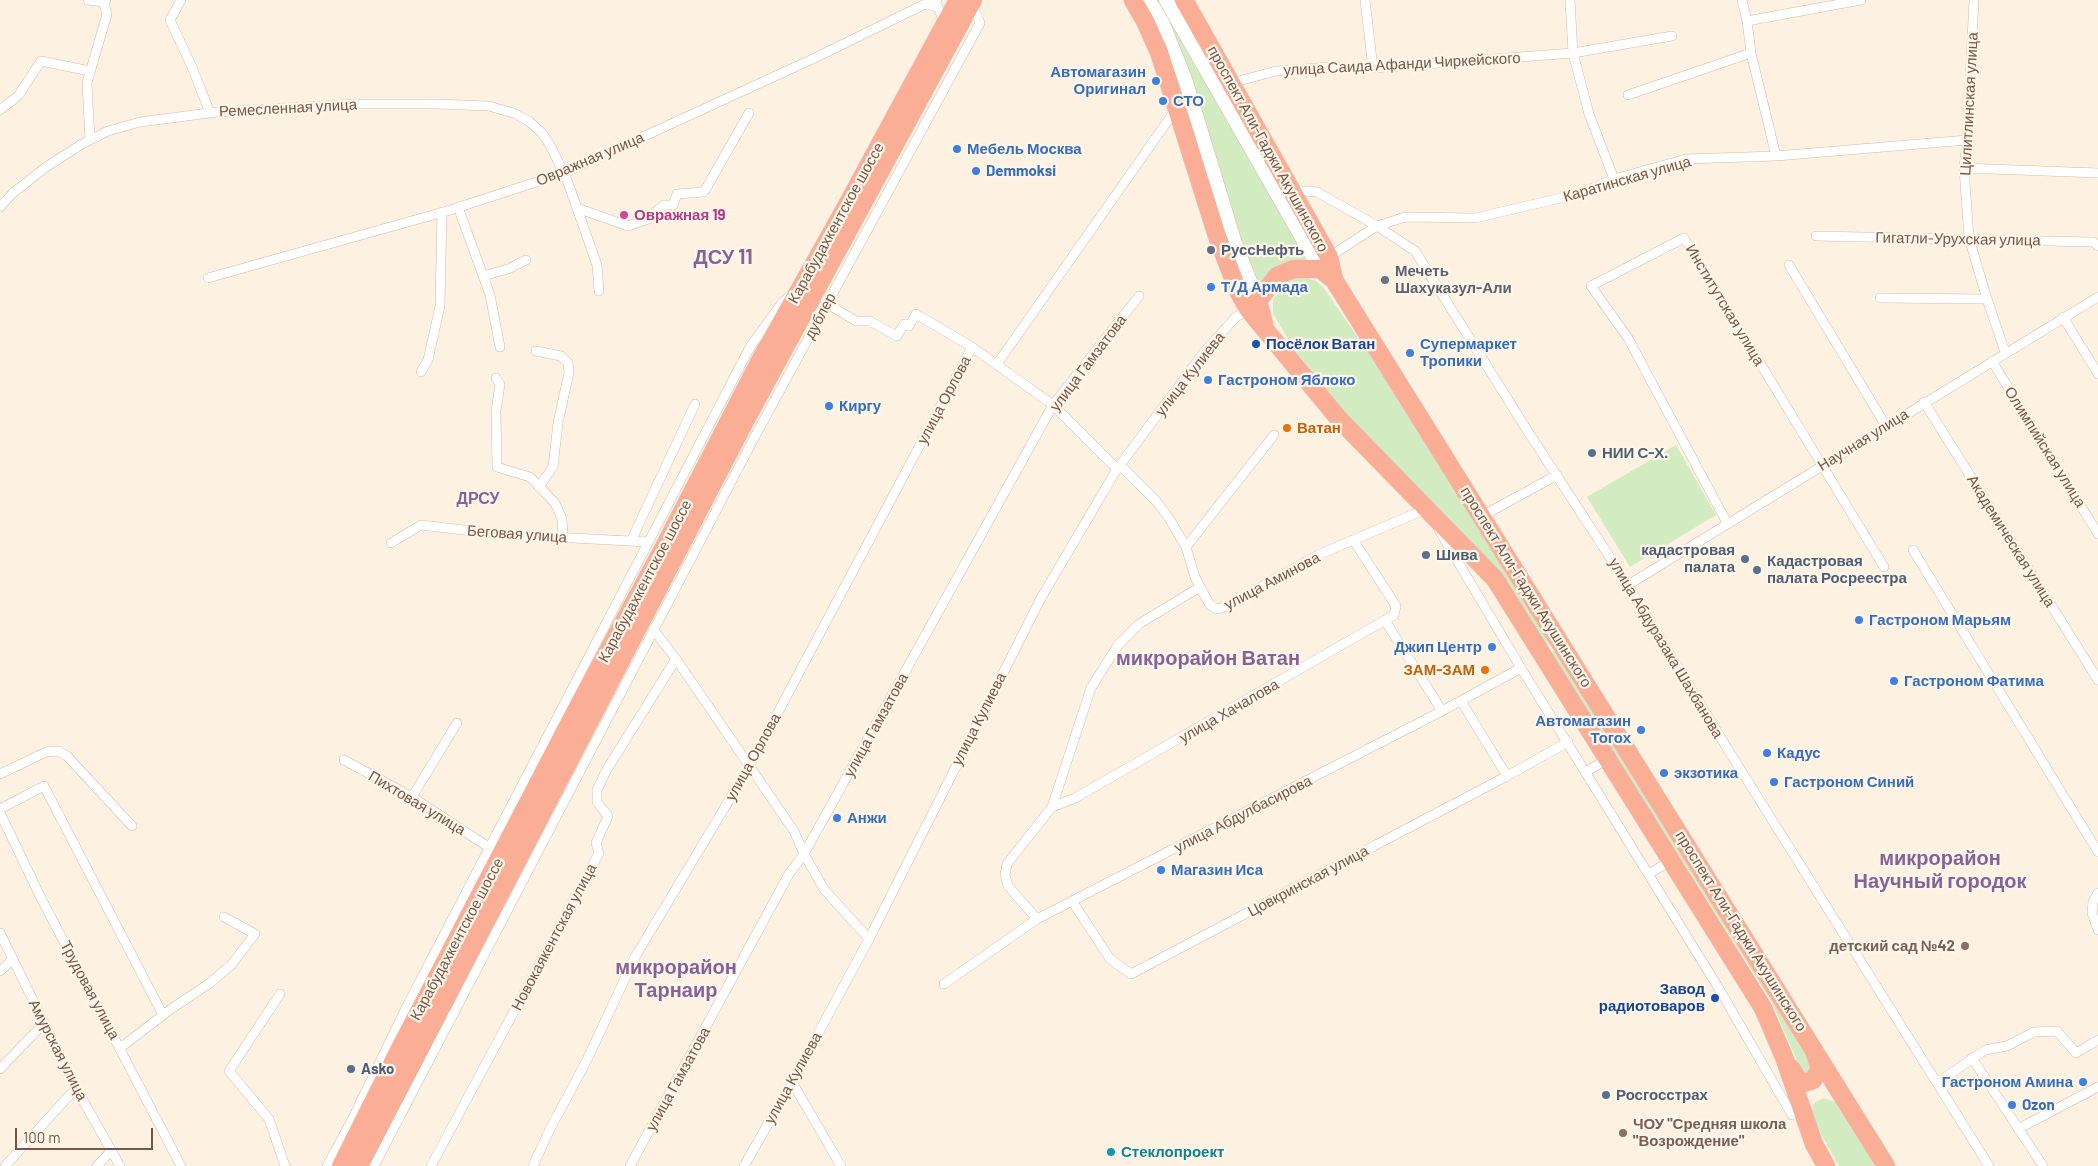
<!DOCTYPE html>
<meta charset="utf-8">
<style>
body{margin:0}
#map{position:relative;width:2098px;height:1166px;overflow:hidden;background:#fdf2e2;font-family:Barlow,sans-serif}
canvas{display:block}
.scale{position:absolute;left:15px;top:1128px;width:138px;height:22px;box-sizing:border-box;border:2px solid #765747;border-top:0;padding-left:6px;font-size:15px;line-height:18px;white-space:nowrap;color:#765747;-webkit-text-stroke:4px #fff6ea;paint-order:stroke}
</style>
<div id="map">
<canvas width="2098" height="1166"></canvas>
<div class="scale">100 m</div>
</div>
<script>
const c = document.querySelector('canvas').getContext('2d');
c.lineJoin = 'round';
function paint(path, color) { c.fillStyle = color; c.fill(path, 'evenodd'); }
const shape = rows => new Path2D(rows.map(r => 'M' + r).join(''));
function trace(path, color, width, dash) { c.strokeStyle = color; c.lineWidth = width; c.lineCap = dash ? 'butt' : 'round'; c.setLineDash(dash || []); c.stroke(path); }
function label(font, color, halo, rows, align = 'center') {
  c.font = font + ' Barlow,sans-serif'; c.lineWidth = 4.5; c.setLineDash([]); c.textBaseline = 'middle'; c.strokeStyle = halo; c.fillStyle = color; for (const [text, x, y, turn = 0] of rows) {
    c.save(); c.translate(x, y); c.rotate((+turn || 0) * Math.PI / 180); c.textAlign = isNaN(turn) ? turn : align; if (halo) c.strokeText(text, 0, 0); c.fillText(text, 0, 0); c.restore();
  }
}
const green = shape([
 [1155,0,1160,0,1165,8,1307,261,1259,289,1239,238],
 [1303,277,1316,281,1323,287,1370,355,1551,642,1546,646,1497,569,1347,415,1293,348,1273,313,1273,300,1285,283,1294,278],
 [1676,445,1716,515,1630,567,1587,497],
 [1556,650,1814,1061,1809,1074,1804,1073,1801,1069,1771,1001,1551,653],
 [1823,1098,1835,1102,1875,1166,1839,1166,1811,1116,1813,1104]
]);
const street = shape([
 [88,0,104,2,106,0],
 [181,0,170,20,192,67,210,113],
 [937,0,925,4,938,7,945,24],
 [1365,0,1373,68],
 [1570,0,1573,53,1589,114,1614,179],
 [1742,0,1747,21,1751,53,1776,156],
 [1974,0,1967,140,1964,168,1969,238,1987,299,2005,352],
 [1747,21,1861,0],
 [1231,83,1276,71,1332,67,1373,68,1573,53,1672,36],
 [1628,95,1751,53],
 [0,110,18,96,41,61,90,71],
 [90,140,87,83,107,14,103,0],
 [1964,168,2098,173],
 [1292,190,1317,192,1377,226,1415,251,1525,427,1628,585,1727,748,1989,1166],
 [0,207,13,193,46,167,82,144,108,131,140,122,217,112,357,104,437,104,489,106,516,114,530,122,542,133,550,145,567,180,597,265,599,291],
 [458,207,490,295,500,347],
 [577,208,628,226,648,219,664,205,673,205,677,194,704,192,749,113],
 [1816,236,2093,242,2098,246],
 [1329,257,1377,226,1405,217,1475,218,1578,194,1614,179,1686,159,1776,156,1967,140],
 [1789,265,1886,426],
 [483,276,508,269,526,260],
 [208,278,447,211,564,173,819,56,925,4],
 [1880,298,1987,299],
 [825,300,826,303,856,321,870,321,897,336,904,324,909,326,916,314,972,347,1053,405,1117,469,1124,469,1156,501,1169,518,1186,547,1195,577,1200,587],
 [2063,317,2098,374],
 [536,351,561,356,568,363,569,372,558,423,553,467,539,487],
 [1992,361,2098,534],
 [997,364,1176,109],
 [421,372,428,360,440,306,442,212],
 [496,378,500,384,496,411,497,467,530,477,555,503,562,519,563,537],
 [1924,402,2098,680],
 [1482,516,1557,475],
 [1727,523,1628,338,1591,286,1684,238,1884,567],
 [1439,530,1521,668,1718,987,1792,1115,1801,1108],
 [631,541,695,404],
 [391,543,421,525,498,534,648,542],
 [1186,547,1274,435],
 [1913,550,2098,852],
 [1628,585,2098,297],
 [1386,622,1442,711],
 [653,629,676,659,794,831,804,854,824,889,869,939],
 [1461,701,1507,776],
 [344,760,412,797,490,848],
 [1586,772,1607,759],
 [0,774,46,752,58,751,67,756,132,826],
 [412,797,457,723],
 [1052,807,1075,798,1394,615,1396,606,1354,541],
 [0,809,44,786,163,1015],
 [0,813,40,896,181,1166],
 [1649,874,1670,861],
 [2098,893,2093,902,2092,913,2098,930],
 [1072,901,1110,959,1131,974,1507,776,1568,742],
 [1037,919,1008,886,1005,875,1007,864,1052,807,1091,688,1118,645,1139,624,1200,587,1210,605,1217,609,1225,607,1318,555,1426,509,1427,510],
 [0,933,76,1088,120,1166],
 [0,971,13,959],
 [944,984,1037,919,1442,711,1521,668],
 [280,994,229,1071,269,1119,285,1166],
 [120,1048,171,1009,210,983,232,964,255,934,224,917],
 [1972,1058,2043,1166],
 [0,1069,44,1023],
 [792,1082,841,1166],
 [1937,1083,1985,1050,2007,1046,2034,1032,2057,1031,2076,1053,2098,1040],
 [2018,1129,2098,1087],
 [5,1166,76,1088],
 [97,1166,111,1151],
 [327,1166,352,1120,408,1004,750,347,782,303,790,296],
 [374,1166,753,440,980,23,972,3],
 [431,1166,599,853,596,843,608,816,597,802,597,790,606,771,676,659],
 [533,1166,550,1129,586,1062,635,957,749,767,972,347],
 [630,1166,789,874,804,854,1053,405,1139,296],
 [744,1166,792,1082,869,939,1041,598,1117,469,1205,351,1235,318,1250,307]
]);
const secondary = shape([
 [1149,0,1163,24,1185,79,1235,243,1258,301],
 [1166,0,1320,269]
]);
const highway = shape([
 [1133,0,1145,21,1159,52,1217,236,1238,291,1248,309,1339,419,1495,579,1763,1008,1784,1057,1814,1144,1826,1166],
 [1184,0,1329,257,1334,280,1886,1166],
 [1264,324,1258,301,1277,276,1293,269,1320,269,1334,280],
 [1791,1068,1797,1078,1804,1083,1813,1080,1819,1071,1819,1065,1815,1054],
 [341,1166,400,1048,580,703,663,549,763,355,846,207,958,0],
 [359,1166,745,421,973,0]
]);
const markers = [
 [1156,81,5,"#3f7fe0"],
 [1163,101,5,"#3f7fe0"],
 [957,149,5,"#3f7fe0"],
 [976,171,5,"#3f7fe0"],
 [624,215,5,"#d1479c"],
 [1211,250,5,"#5c6f8a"],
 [1385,280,5,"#6b7280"],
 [1211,287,5,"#3f7fe0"],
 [1256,344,5,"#1a4fb4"],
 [1410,353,5,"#3f7fe0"],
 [1208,380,5,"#3f7fe0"],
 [829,406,5,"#3f7fe0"],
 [1287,428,5,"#e8710a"],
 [1592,453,5,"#5c6f8a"],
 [1426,555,5,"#5c6f8a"],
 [1745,559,5,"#5c6f8a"],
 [1757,570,5,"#5c6f8a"],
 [1859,620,5,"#3f7fe0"],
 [1492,647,5,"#3f7fe0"],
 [1485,670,5,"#e8710a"],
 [1894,681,5,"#3f7fe0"],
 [1641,730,5,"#3f7fe0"],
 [1767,753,5,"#3f7fe0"],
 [1664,773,5,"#3f7fe0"],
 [1774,782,5,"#3f7fe0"],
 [837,818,5,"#3f7fe0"],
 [1161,870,5,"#3f7fe0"],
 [1965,946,5,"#8d6e63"],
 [1715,998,5,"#1a4fb4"],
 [351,1069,5,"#5c6f8a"],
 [2083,1082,5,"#3f7fe0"],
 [1606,1095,5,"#5c6f8a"],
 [2012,1105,5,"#3f7fe0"],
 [1623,1133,5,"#8d6e63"],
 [1111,1152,5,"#0f9aa8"]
];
const streetNames = [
 ["улица Саида Афанди Чиркейского",1402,64,-3],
 ["Цилитлинская улица",1969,104,-87],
 ["Ремесленная улица",288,108,-3],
 ["проспект Али-Гаджи Акушинского",1268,149,61],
 ["Овражная улица",590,159,-23],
 ["Каратинская улица",1627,179,-16],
 ["Карабудахкентское шоссе",836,223,-61],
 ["Гигатли-Урухская улица",1958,239,1],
 ["Институтская улица",1725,305,59],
 ["дублер",820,316,-62],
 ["улица Гамзатова",1088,363,-53],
 ["улица Кулиева",1190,374,-52],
 ["улица Орлова",944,400,-62],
 ["Научная улица",1863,440,-32],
 ["Олимпийская улица",2045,447,58],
 ["Беговая улица",517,534,4],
 ["Академическая улица",2011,541,58],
 ["Карабудахкентское шоссе",645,581,-62],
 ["улица Аминова",1272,581,-28],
 ["проспект Али-Гаджи Акушинского",1526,587,58],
 ["улица Абдуразака Шахбанова",1666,648,59],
 ["улица Хачалова",1229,711,-30],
 ["улица Кулиева",979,719,-63],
 ["улица Гамзатова",876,725,-61],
 ["улица Орлова",753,757,-61],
 ["Пихтовая улица",417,803,31],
 ["улица Абдулбасирова",1243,814,-27],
 ["Цовкринская улица",1308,881,-28],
 ["проспект Али-Гаджи Акушинского",1741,931,58],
 ["Новокаякентская улица",554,937,-62],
 ["Карабудахкентское шоссе",457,939,-62],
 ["Трудовая улица",90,990,62],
 ["Амурская улица",58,1050,63],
 ["улица Кулиева",793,1078,-61],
 ["улица Гамзатова",678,1079,-61]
];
const shopNames = [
 ["Автомагазин",1146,72,"right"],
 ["Оригинал",1146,89,"right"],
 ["СТО",1173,101],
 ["Мебель Москва",967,149],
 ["Demmoksi",986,171],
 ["Т/Д Армада",1221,287],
 ["Супермаркет",1420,344],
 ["Тропики",1420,361],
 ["Гастроном Яблоко",1218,380],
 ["Киргу",839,406],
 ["Гастроном Марьям",1869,620],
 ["Джип Центр",1482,647,"right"],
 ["Гастроном Фатима",1904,681],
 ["Автомагазин",1631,721,"right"],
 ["Тогох",1631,738,"right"],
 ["Кадус",1777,753],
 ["экзотика",1674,773],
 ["Гастроном Синий",1784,782],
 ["Анжи",847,818],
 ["Магазин Иса",1171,870],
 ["Гастроном Амина",2073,1082,"right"],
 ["Ozon",2022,1105]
];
const hotelNames = [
 ["Овражная 19",634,215]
];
const serviceNames = [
 ["РуссНефть",1221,250],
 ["НИИ С-Х.",1602,453],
 ["кадастровая",1735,550,"right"],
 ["палата",1735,567,"right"],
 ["Шива",1436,555],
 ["Кадастровая",1767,561],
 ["палата Росреестра",1767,578],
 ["Asko",361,1069],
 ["Росгосстрах",1616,1095]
];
const worshipNames = [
 ["Мечеть",1395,271],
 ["Шахуказул-Али",1395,288]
];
const transitNames = [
 ["Посёлок Ватан",1266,344],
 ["Завод",1705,989,"right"],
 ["радиотоваров",1705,1006,"right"]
];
const foodNames = [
 ["Ватан",1297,428],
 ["ЗАМ-ЗАМ",1475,670,"right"]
];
const educationNames = [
 ["детский сад №42",1955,946],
 ["ЧОУ \"Средняя школа",1633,1124,"left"],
 ["\"Возрождение\"",1633,1141,"left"]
];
const cultureNames = [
 ["Стеклопроект",1121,1152]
];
const neighbourhoodNames = [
 ["ДРСУ",478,499]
];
const districtNames = [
 ["ДСУ 11",723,257],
 ["микрорайон Ватан",1208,658],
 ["микрорайон",1940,858],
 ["Научный городок",1940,881],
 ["микрорайон",676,967],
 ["Тарнаир",676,990]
];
paint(green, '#d3ebc0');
trace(street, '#d1bbab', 10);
trace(secondary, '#d4bba8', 15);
trace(highway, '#dbd3cf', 19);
trace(street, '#fff', 9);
trace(secondary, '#fff', 14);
trace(highway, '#fbae96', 18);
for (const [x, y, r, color] of markers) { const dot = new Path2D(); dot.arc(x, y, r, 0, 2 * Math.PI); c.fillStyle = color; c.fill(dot); trace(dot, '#fff6ea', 2); }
label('15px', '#765747', '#fff6ea', streetNames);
label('bold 15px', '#366cbe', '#fff6ea', shopNames, 'left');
label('bold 15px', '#b23c85', '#fff6ea', hotelNames, 'left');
label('bold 15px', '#4e5e75', '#fff6ea', serviceNames, 'left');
label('bold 15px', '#5b616d', '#fff6ea', worshipNames, 'left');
label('bold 15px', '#164399', '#fff6ea', transitNames, 'left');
label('bold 15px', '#c56008', '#fff6ea', foodNames, 'left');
label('bold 15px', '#785e54', '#fff6ea', educationNames, 'right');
label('bold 15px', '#0d838f', '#fff6ea', cultureNames, 'left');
label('bold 16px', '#86629a', '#fff6ea', neighbourhoodNames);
label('bold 20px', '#86629a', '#fff6ea', districtNames);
</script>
